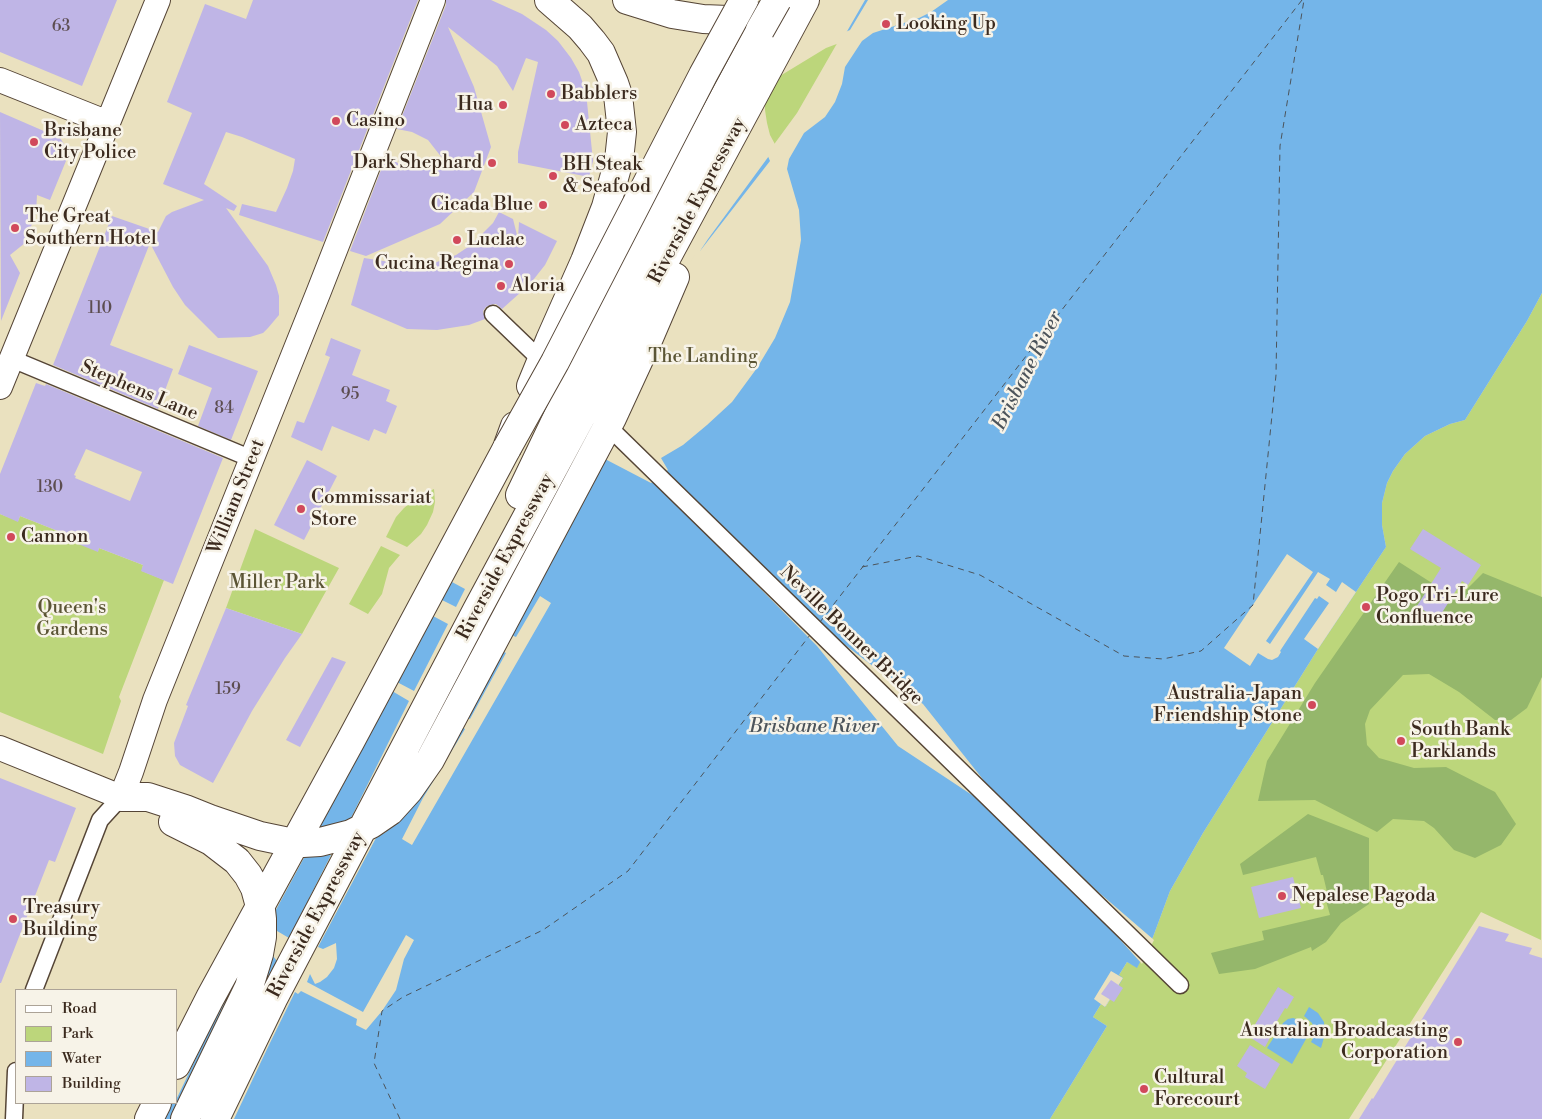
<!DOCTYPE html>
<style>
body{margin:0}
#map{position:relative;width:1542px;height:1119px;overflow:hidden;background:#eae1bf;font-family:"Libre Bodoni",serif}
canvas{display:block}
.legend{position:absolute;left:15px;top:989px;width:162px;height:115px;box-sizing:border-box;background:#f7f3e8;border:1px solid #aca397;margin:0;padding:6px 9px;list-style:none;font-size:15px;color:#3b2a1e}
.legend li{display:flex;align-items:center;gap:10px;height:25px}
.legend b{width:25px;border:1px solid #aca397}
</style>
<div id="map">
<canvas width="1542" height="1119"></canvas>
<ul class="legend">
<li><b style="height:6px;background:#fff"></b>Road</li>
<li><b style="height:14px;background:#bcd67b"></b>Park</li>
<li><b style="height:14px;background:#74b5e9"></b>Water</li>
<li><b style="height:14px;background:#bfb5e6"></b>Building</li>
</ul>
</div>
<script>
const c = document.querySelector('canvas').getContext('2d');
c.lineJoin = 'round';
function paint(path, color) { c.fillStyle = color; c.fill(path, 'evenodd'); }
const shape = rows => new Path2D(rows.map(r => 'M' + r).join(''));
function trace(path, color, width, dash) { c.strokeStyle = color; c.lineWidth = width; c.lineCap = dash ? 'butt' : 'round'; c.setLineDash(dash || []); c.stroke(path); }
function label(font, color, halo, rows, align = 'center') {
  c.font = font + ' "Libre Bodoni",serif'; c.lineWidth = 5; c.setLineDash([]); c.textBaseline = 'middle'; c.strokeStyle = halo; c.fillStyle = color; for (const [text, x, y, turn = 0] of rows) {
    c.save(); c.translate(x, y); c.rotate((+turn || 0) * Math.PI / 180); c.textAlign = isNaN(turn) ? turn : align; if (halo) c.strokeText(text, 0, 0); c.fillText(text, 0, 0); c.restore();
  }
}
const green = shape([
 [850,39,777,148,770,135,767,123,765,110,765,99,775,79,826,48],
 [1542,293,1541,940,1481,912,1349,1119,1050,1119,1107,1026,1093,1017,1101,1004,1106,1006,1119,985,1119,975,1127,962,1137,967,1153,937,1170,891,1203,833,1318,649,1386,547,1382,525,1382,503,1387,483,1393,471,1405,454,1425,436,1450,424,1465,420,1527,321],
 [434,489,435,502,433,512,427,525,421,534,407,547,386,537,396,517,404,508,417,497],
 [0,514,18,521,20,516,63,533,98,551,99,548,143,565,142,571,164,580,119,697,121,701,103,754,0,712],
 [255,529,339,568,302,634,226,608],
 [381,546,400,555,389,568,382,594,368,614,349,604]
]);
const forest = shape([
 [1399,562,1457,599,1483,573,1542,597,1542,677,1527,708,1511,720,1495,720,1459,692,1429,674,1403,675,1370,710,1365,724,1367,745,1379,758,1414,768,1446,767,1495,792,1516,824,1501,845,1475,858,1454,850,1434,828,1424,821,1393,819,1377,832,1315,800,1258,801,1267,761,1315,683],
 [1308,814,1369,838,1369,904,1341,923,1326,942,1315,949,1312,951,1311,947,1255,969,1219,974,1211,953,1264,940,1262,931,1330,915,1325,897,1328,896,1323,875,1321,875,1316,857,1243,875,1240,864]
]);
const water = shape([
 [865,0,1542,0,1542,293,1527,321,1465,420,1450,424,1425,436,1405,454,1393,471,1387,483,1382,503,1382,525,1386,547,1318,649,1203,833,1170,891,1153,937,1137,968,1127,962,1119,975,1123,978,1119,985,1105,1007,1101,1004,1093,1017,1107,1026,1050,1119,156,1119,164,1103,176,1103,176,1078,489,505,645,333,708,239,799,115],
 [1309,1007,1318,1013,1324,1022,1325,1034,1321,1048,1311,1042,1314,1036,1314,1029,1312,1023,1304,1016],
 [1293,1018,1299,1020,1304,1023,1308,1032,1306,1039,1292,1064,1267,1048,1283,1023,1288,1019]
]);
const pier = shape([
 [868,0,948,0,931,12,919,18,873,33,862,41,845,67,842,84,835,102,825,117,804,133,789,159,787,169,799,210,801,240,790,302,775,338,757,368,732,402,707,425,683,445,661,458,668,470,665,472,828,632,923,704,989,787,1096,890,1154,940,1142,964,1086,902,978,799,898,746,817,646,654,481,651,483,605,459,511,635,516,637,540,596,551,603,412,845,402,839,423,798,465,729,461,726,406,811,386,832,376,838,318,947,323,949,336,943,337,959,334,968,327,977,320,982,315,984,310,974,307,982,363,1012,406,935,414,940,404,959,396,990,382,1011,366,1030,356,1025,357,1019,301,991,298,994,295,992,268,1047,234,1119,199,1119,256,1001,277,961,269,951,238,978,209,1031,176,1100,176,1072,487,503,578,398,643,332,704,241,700,251,770,161,767,154,797,113,843,33,850,30],
 [452,582,465,589,456,607,442,600],
 [433,616,448,624,414,691,397,682],
 [502,651,506,653,470,719,466,717],
 [392,691,409,701,349,822,318,830],
 [331,855,289,938,272,928,271,919,305,856],
 [1287,554,1313,572,1266,641,1270,644,1318,572,1330,579,1326,585,1336,592,1342,582,1356,592,1318,649,1304,639,1329,603,1319,596,1317,599,1315,598,1280,651,1281,652,1278,657,1272,660,1268,659,1258,653,1250,666,1224,648],
 [1111,971,1123,978,1105,1007,1094,999]
]);
const ferry = shape([
 [862,567,918,556,980,575,1124,656,1163,659,1201,651,1253,605,1276,375,1280,146,1304,0],
 [820,622,1302,0],
 [400,1119,374,1063,382,1011,403,997,543,930,628,871,810,635]
]);
const building = shape([
 [0,0,117,0,82,86,0,52],
 [253,0,418,0,323,242,239,215,242,204,276,212,287,188,293,171,295,159,242,137,226,132,204,184,237,206,234,211,226,208,268,266,276,285,279,296,279,315,268,328,263,333,250,337,218,338,185,305,173,287,150,243,110,345,173,369,158,409,53,365,112,216,158,232,166,216,172,212,204,200,163,184,192,113,167,102,205,4,246,19],
 [446,0,491,0,522,14,546,30,558,41,571,58,579,72,586,92,593,161,589,177,518,163,518,152,538,62,526,58,513,91,497,66,448,27,474,87,491,147,474,192,440,224,366,256,350,251,386,157,400,164,414,168,423,169,446,163,428,140,412,132,397,129,446,5],
 [0,112,60,138,68,150,68,156,50,200,37,195,36,213,25,243,10,255,20,273,1,321],
 [499,212,513,219,518,239,519,222,557,241,545,265,530,284,502,309,496,304,490,305,486,307,483,311,485,319,469,325,437,330,407,329,351,305,364,258,416,266,434,263,456,255,471,245,493,223],
 [331,338,361,350,352,375,390,390,386,401,397,406,386,434,374,429,369,441,332,426,322,451,291,437,297,421,304,423,315,396,330,357,325,355],
 [189,345,258,371,231,440,198,426,212,388,178,374],
 [36,383,45,386,46,384,223,458,173,584,141,571,143,565,99,548,98,552,61,537,63,533,20,516,18,522,0,514,0,474],
 [86,449,142,472,130,501,75,478,76,476,74,475],
 [307,460,337,476,304,540,274,525],
 [1423,529,1481,565,1468,585,1462,581,1438,619,1417,606,1441,568,1410,549],
 [226,608,302,634,285,658,252,711,213,783,180,765,175,756,174,743,188,706,186,705],
 [332,657,346,662,300,747,286,740],
 [0,778,76,808,55,862,49,860,1,983,0,983],
 [1293,877,1301,908,1259,918,1251,887],
 [1479,926,1509,934,1505,941,1532,948,1529,954,1542,958,1542,1119,1359,1119,1372,1098,1373,1099],
 [1111,980,1123,988,1114,1002,1101,994],
 [1278,987,1294,997,1287,1009,1285,1008,1270,1033,1272,1034,1265,1047,1248,1036],
 [1250,1045,1280,1064,1265,1089,1245,1077,1247,1073,1237,1066]
]);
const street = shape([
 [493,314,546,365],
 [12,359,252,459],
 [581,400,1180,985],
 [34,990,100,820,121,797],
 [14,1119,16,1071]
]);
const secondary = shape([
 [0,80,108,123],
 [0,387,158,0],
 [0,748,121,797,131,772,155,700,319,291,433,0]
]);
const highway = shape([
 [627,0,672,14,703,19,728,20,755,16],
 [531,386,550,340,585,261,606,207,619,160,622,132,618,95,614,83,601,53,592,41,580,27,549,0],
 [520,495,592,345,760,30],
 [121,797,148,797,185,809,210,819,260,836,284,841,303,843,320,842,351,834,371,824,390,811,409,790,430,760,494,640,612,418,648,340,675,277],
 [173,822,211,841,237,861,248,875,255,888,261,910,262,919,262,937,259,954,249,987,185,1119],
 [176,1065,210,998,351,740,507,448,515,426],
 [149,1119,157,1103],
 [215,1119,274,997,477,610,805,0]
]);
const highwayBridge = shape([
 [760,30,777,0],
 [507,448,555,362,703,75,744,0]
]);
const markers = [
 [886,24,5,"#d1495b"],
 [551,94,5,"#d1495b"],
 [503,105,5,"#d1495b"],
 [336,121,5,"#d1495b"],
 [565,125,5,"#d1495b"],
 [34,142,5,"#d1495b"],
 [492,163,5,"#d1495b"],
 [553,176,5,"#d1495b"],
 [543,205,5,"#d1495b"],
 [15,228,5,"#d1495b"],
 [457,240,5,"#d1495b"],
 [509,264,5,"#d1495b"],
 [501,286,5,"#d1495b"],
 [301,509,5,"#d1495b"],
 [11,537,5,"#d1495b"],
 [1366,607,5,"#d1495b"],
 [1312,705,5,"#d1495b"],
 [1401,741,5,"#d1495b"],
 [1282,896,5,"#d1495b"],
 [13,919,5,"#d1495b"],
 [1458,1042,5,"#d1495b"],
 [1144,1089,5,"#d1495b"]
];
const numberNames = [
 ["63",61,27],
 ["110",100,309],
 ["95",350,395],
 ["84",224,409],
 ["130",50,488],
 ["159",228,690]
];
const poiNames = [
 ["Looking Up",896,24],
 ["Babblers",561,94],
 ["Hua",493,105,"right"],
 ["Casino",346,121],
 ["Azteca",575,125],
 ["Brisbane",44,131],
 ["City Police",44,153],
 ["Dark Shephard",482,163,"right"],
 ["BH Steak",563,165],
 ["& Seafood",563,187],
 ["Cicada Blue",533,205,"right"],
 ["The Great",25,217],
 ["Southern Hotel",25,239],
 ["Luclac",467,240],
 ["Cucina Regina",499,264,"right"],
 ["Aloria",511,286],
 ["Commissariat",311,498],
 ["Store",311,520],
 ["Cannon",21,537],
 ["Pogo Tri-Lure",1376,596],
 ["Confluence",1376,618],
 ["Australia-Japan",1302,694,"right"],
 ["Friendship Stone",1302,716,"right"],
 ["South Bank",1411,730],
 ["Parklands",1411,752],
 ["Nepalese Pagoda",1292,896],
 ["Treasury",23,908],
 ["Building",23,930],
 ["Australian Broadcasting",1448,1031,"right"],
 ["Corporation",1448,1053,"right"],
 ["Cultural",1154,1078],
 ["Forecourt",1154,1100]
];
const streetNames = [
 ["Riverside Expressway",698,201,-62],
 ["Stephens Lane",139,391,23],
 ["William Street",237,497,-68],
 ["Riverside Expressway",506,557,-62],
 ["Neville Bonner Bridge",851,636,44],
 ["Riverside Expressway",317,915,-62]
];
const parkNames = [
 ["The Landing",703,357],
 ["Miller Park",277,583],
 ["Queen's",72,608],
 ["Gardens",72,630]
];
const waterNames = [
 ["Brisbane River",1028,371,-63],
 ["Brisbane River",814,727]
];
paint(green, '#bcd67b');
paint(forest, '#95b76b');
paint(water, '#74b5e9');
paint(pier, '#eae1bf');
trace(ferry, '#4c545b', 1, [6, 5]);
paint(building, '#bfb5e6');
trace(street, '#554536', 19);
trace(secondary, '#554536', 26);
trace(highway, '#554536', 30);
trace(street, '#fff', 16);
trace(secondary, '#fff', 24);
trace(highway, '#fff', 28);
trace(highwayBridge, '#554536', 30, []);
trace(highwayBridge, '#fff', 28);
for (const [x, y, r, color] of markers) { const dot = new Path2D(); dot.arc(x, y, r, 0, 2 * Math.PI); c.fillStyle = color; c.fill(dot); trace(dot, '#f7f3e8', 2); }
label('16px', '#5c4d50', null, numberNames);
label('19px', '#3b2a1e', '#f7f3e8', poiNames, 'left');
label('19px', '#3b2a1e', '#f7f3e8', streetNames);
label('19px', '#5b5535', '#f7f3e8', parkNames);
label('italic 20px', '#4c545b', '#f7f3e8', waterNames);
</script>
